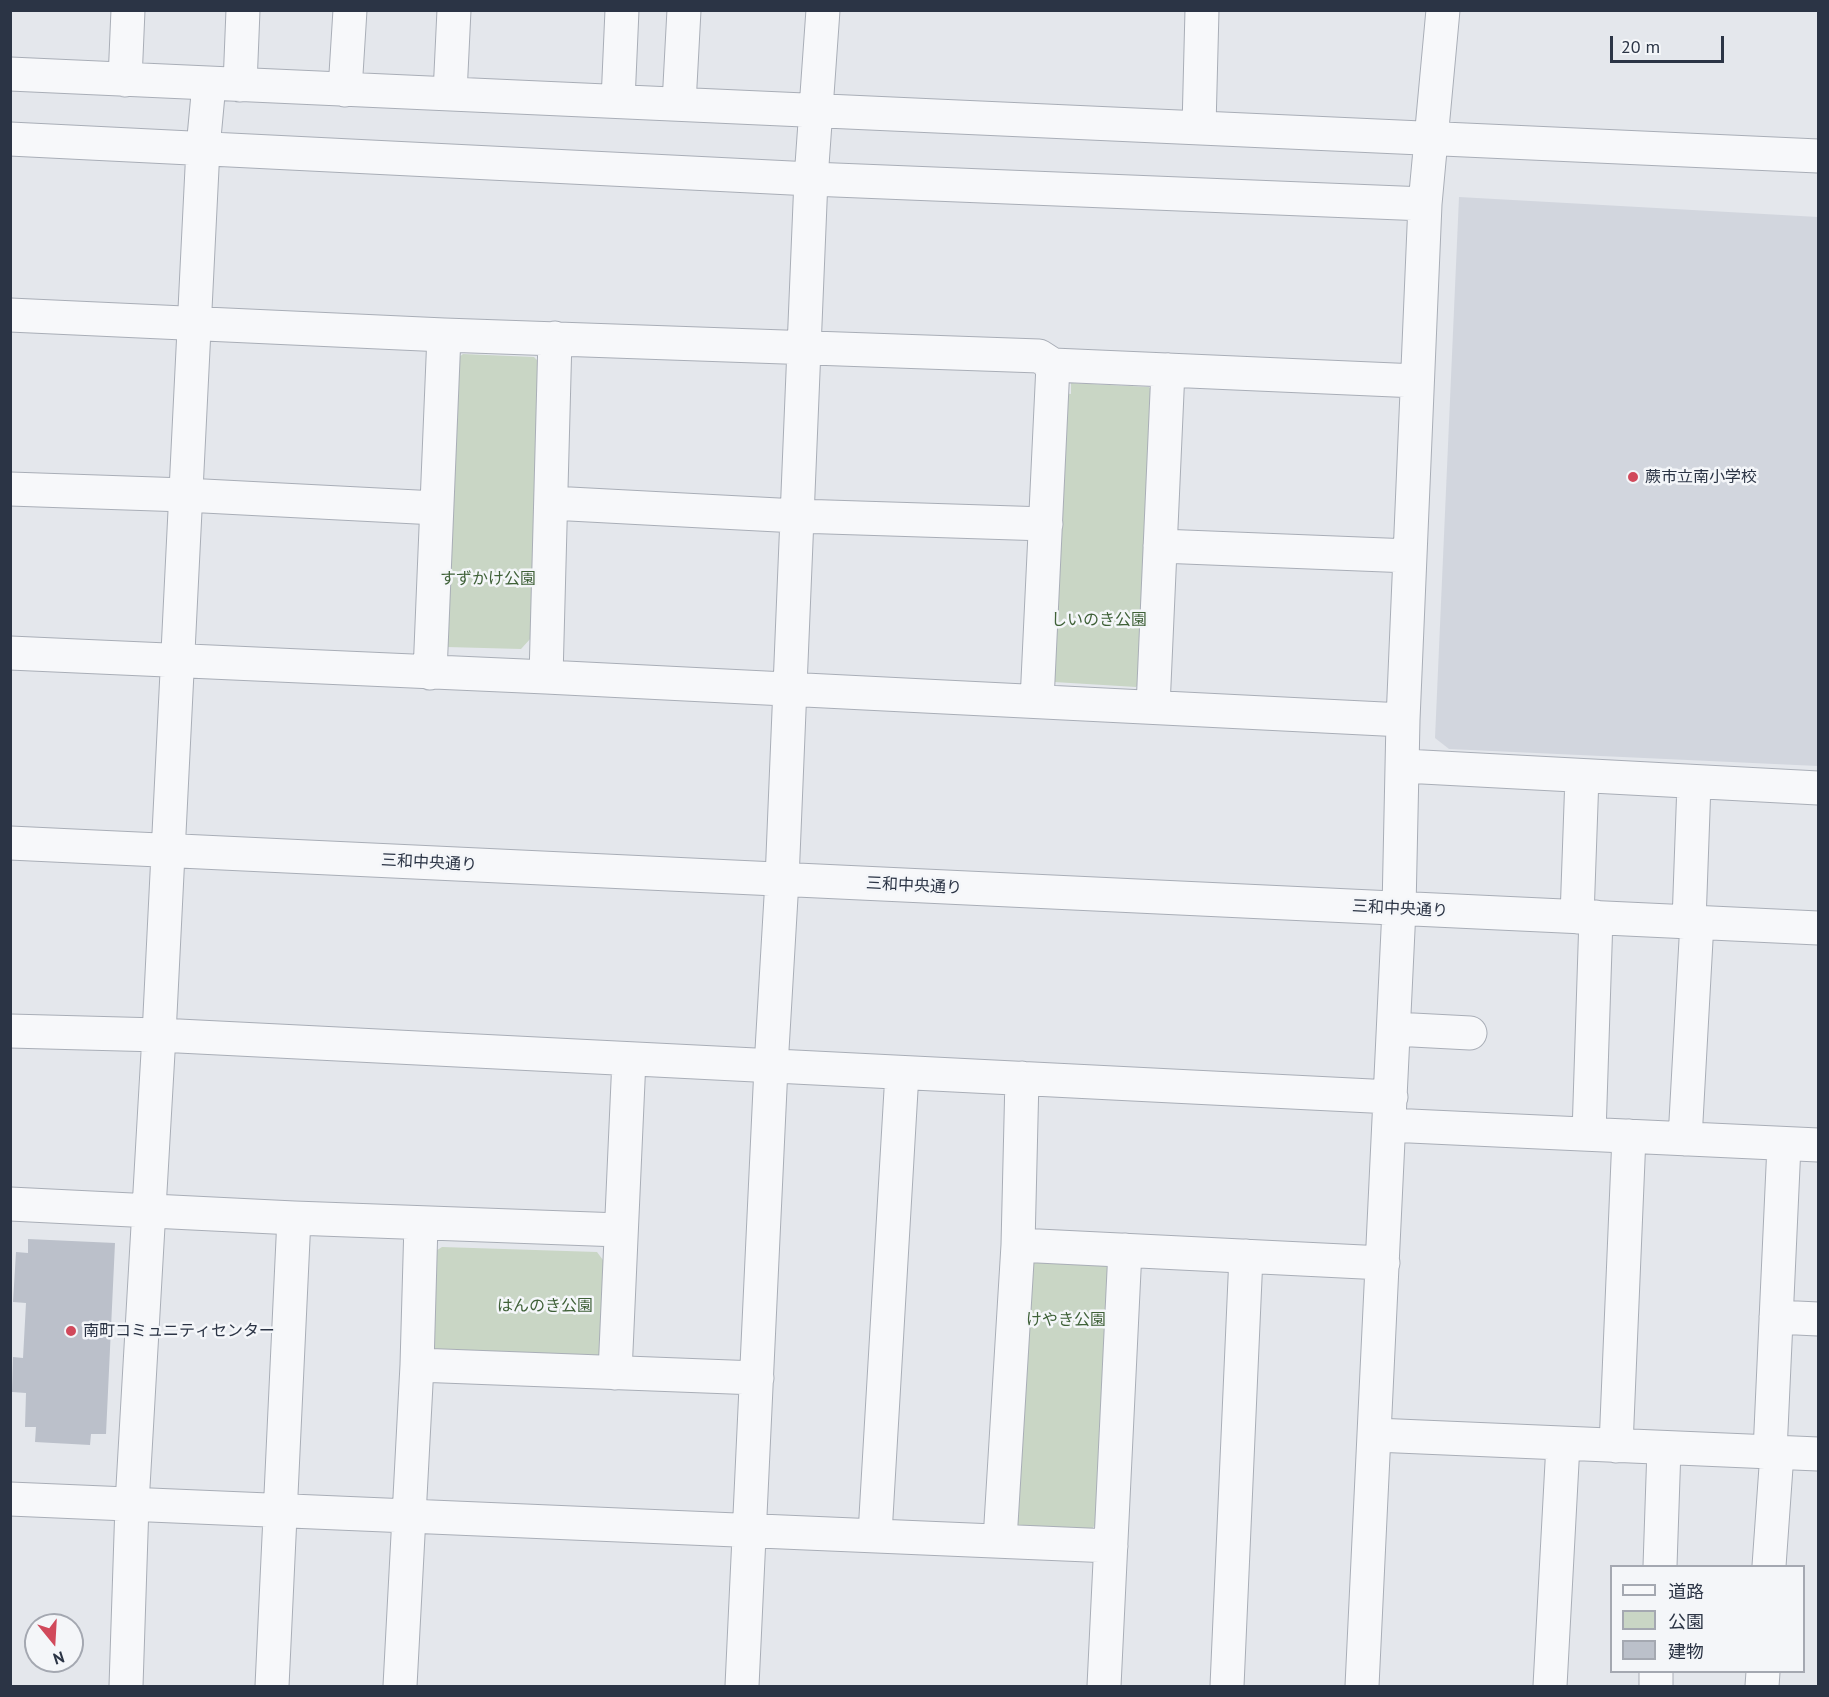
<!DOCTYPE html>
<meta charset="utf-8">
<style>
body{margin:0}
#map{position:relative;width:1829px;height:1697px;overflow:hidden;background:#e4e7ec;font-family:"PT Sans","Noto Sans JP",sans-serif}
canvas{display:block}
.frame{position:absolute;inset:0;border:12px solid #2b3445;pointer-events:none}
.legend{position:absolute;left:1610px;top:1565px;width:195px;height:108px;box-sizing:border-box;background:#f4f6f9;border:2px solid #a4a8b1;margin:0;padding:8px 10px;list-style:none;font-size:18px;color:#2b3445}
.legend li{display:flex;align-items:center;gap:12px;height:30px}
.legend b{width:30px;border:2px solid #a4a8b1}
.north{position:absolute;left:24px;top:1613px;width:60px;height:60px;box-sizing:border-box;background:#f4f6f9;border:2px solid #a4a8b1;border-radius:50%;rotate:162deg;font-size:16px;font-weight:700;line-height:24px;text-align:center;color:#2b3445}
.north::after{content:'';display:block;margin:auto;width:21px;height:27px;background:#d1495b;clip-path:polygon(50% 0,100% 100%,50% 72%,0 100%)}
.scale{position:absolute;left:1610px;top:36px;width:114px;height:27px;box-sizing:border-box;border:3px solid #2b3445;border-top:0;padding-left:8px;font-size:18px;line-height:21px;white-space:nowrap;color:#2b3445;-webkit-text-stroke:4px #f4f6f9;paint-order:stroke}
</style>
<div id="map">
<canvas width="1829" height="1697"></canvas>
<div class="frame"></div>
<ul class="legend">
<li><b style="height:8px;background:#f7f8fa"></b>道路</li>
<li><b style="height:16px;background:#c9d6c5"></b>公園</li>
<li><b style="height:16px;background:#bbc0ca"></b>建物</li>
</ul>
<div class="north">N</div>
<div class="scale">20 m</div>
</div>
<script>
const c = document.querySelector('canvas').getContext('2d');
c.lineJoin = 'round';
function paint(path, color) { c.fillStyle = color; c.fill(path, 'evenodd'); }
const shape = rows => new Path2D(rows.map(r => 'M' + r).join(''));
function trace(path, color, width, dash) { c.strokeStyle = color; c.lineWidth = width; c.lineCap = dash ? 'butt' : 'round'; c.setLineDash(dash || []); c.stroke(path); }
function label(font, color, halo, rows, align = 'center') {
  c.font = font + ' "PT Sans","Noto Sans JP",sans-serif'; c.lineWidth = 5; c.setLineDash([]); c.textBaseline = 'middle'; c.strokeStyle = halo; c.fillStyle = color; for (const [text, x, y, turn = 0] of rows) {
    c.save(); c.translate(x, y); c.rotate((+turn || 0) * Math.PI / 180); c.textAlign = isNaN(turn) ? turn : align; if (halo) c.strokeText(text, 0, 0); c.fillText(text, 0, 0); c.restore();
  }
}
const built = shape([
 [1459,197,1818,217,1818,766,1449,749,1435,738]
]);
const green = shape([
 [463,354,534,357,543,366,531,638,521,649,447,647,454,361],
 [1071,383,1149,387,1157,397,1144,677,1136,687,1054,682,1063,393,1071,394],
 [442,1247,597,1252,606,1264,603,1356,434,1358,426,1348,431,1254],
 [1037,1260,1104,1263,1112,1275,1100,1519,1091,1530,1019,1529,1013,1516,1024,1273]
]);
const building = shape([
 [28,1239,115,1243,106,1434,91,1434,90,1445,35,1442,36,1427,25,1427,26,1393,12,1392,13,1357,23,1358,26,1303,13,1302,16,1252,28,1253]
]);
const minor = shape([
 [10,74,1818,156],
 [125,80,128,10],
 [240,85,243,10],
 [345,90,350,10],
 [450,94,454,10],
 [618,101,622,10],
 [679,104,684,10],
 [1199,127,1202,10],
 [10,139,811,179,1425,204],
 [10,315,444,335,1039,356,1053,365,1417,381],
 [10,489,185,495,436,508],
 [551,503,797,516,1046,524],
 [1160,546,1410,556],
 [10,653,546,677,1403,720],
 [430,673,444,335],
 [546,677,555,338],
 [1037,701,1053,365],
 [1153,707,1168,370],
 [1404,766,1818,788],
 [10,843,1818,928],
 [1577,917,1582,776],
 [1689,922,1694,783],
 [1394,1029,1470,1033],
 [10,1031,159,1035,1391,1097],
 [1389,1125,1818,1145],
 [1589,1134,1596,917],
 [1685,1139,1697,922],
 [10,1204,294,1218,620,1230],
 [1018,1245,1383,1263],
 [1776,1317,1818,1319],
 [417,1365,757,1378],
 [615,1373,629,1059],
 [1375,1435,1818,1454],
 [1616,1446,1629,1136],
 [1770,1452,1784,1145],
 [10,1499,1111,1546],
 [875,1534,902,1073],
 [1000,1540,1018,1245,1022,1078],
 [1660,1566,1664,1448],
 [1769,1566,1777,1453],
 [126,1686,132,1504,159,1035,203,148,209,84],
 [272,1686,294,1218],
 [400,1686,417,1365,421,1223],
 [742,1686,771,1067,782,880,811,179,823,10],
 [1104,1686,1125,1250],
 [1227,1686,1246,1256],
 [1362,1686,1399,909,1403,720,1425,204,1443,10],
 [1550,1686,1563,1444],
 [1656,1686,1656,1672],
 [1762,1686,1763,1672]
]);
const markers = [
 [1633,477,6,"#d1495b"],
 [71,1331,6,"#d1495b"]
];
const poiNames = [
 ["蕨市立南小学校",1645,477],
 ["南町コミュニティセンター",83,1331]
];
const parkNames = [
 ["すずかけ公園",488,579],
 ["しいのき公園",1099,620],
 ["はんのき公園",545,1306],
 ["けやき公園",1066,1320]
];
const streetNames = [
 ["三和中央通り",429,863,3],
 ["三和中央通り",914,886,3],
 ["三和中央通り",1400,909,3]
];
paint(built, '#d2d6de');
paint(green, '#c9d6c5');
paint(building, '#bbc0ca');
trace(minor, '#a9aeb7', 35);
trace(minor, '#f7f8fa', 33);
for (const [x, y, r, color] of markers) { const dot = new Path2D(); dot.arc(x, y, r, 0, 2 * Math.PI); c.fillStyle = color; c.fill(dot); trace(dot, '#f4f6f9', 2); }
label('16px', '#2b3445', '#f4f6f9', poiNames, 'left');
label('16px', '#3f6138', '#f4f6f9', parkNames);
label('16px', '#2b3445', '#f4f6f9', streetNames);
</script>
